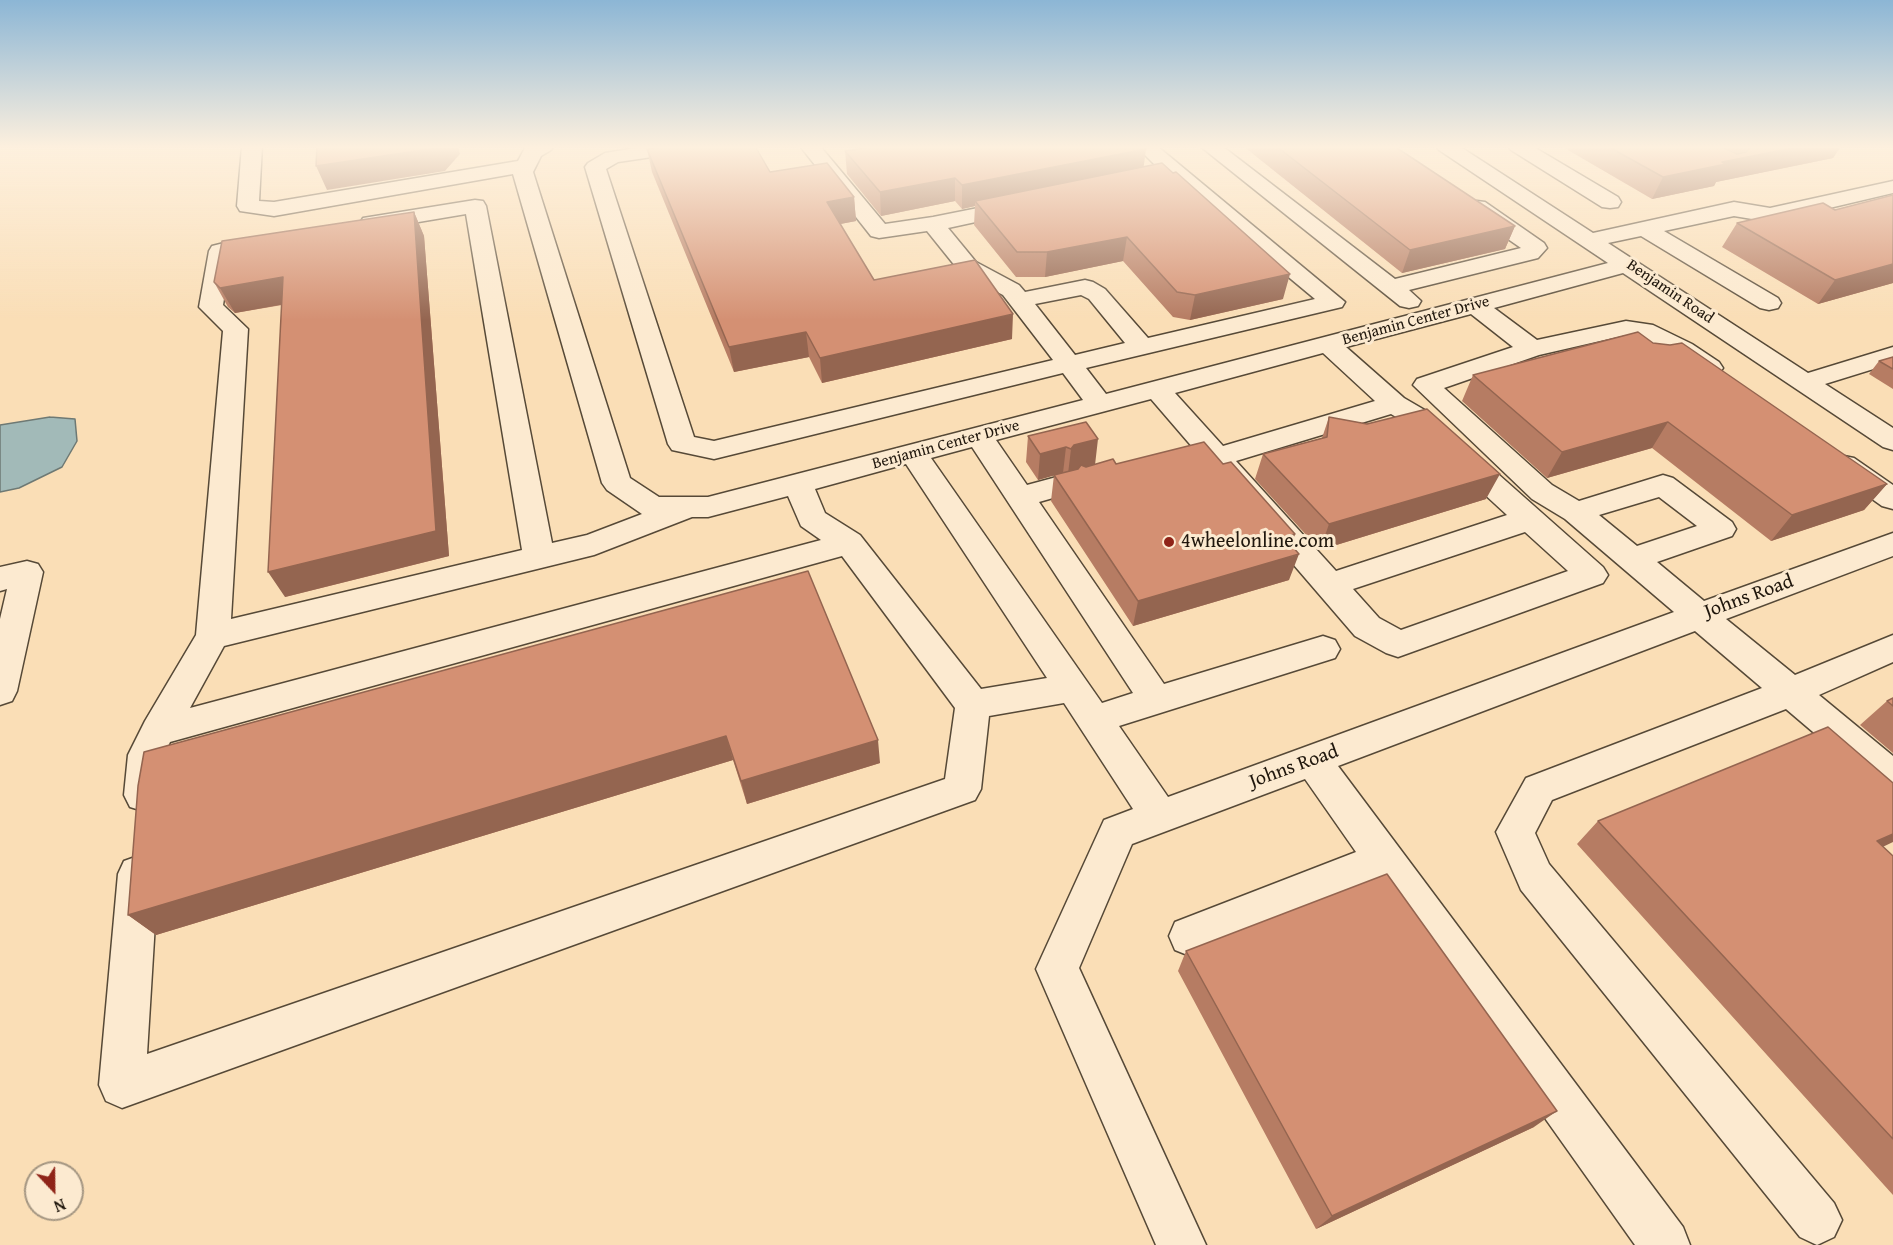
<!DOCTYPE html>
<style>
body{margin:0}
#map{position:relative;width:1893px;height:1245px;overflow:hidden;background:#fadeb6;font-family:"Gentium Book Plus",serif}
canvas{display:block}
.north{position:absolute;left:24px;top:1161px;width:60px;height:60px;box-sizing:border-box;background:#fcead0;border:2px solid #a49682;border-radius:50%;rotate:158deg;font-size:16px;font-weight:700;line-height:24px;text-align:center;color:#20170d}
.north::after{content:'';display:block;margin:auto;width:21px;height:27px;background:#8f2418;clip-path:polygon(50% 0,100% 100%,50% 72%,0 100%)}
</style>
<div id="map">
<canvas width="1893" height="1245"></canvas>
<div class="north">N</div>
</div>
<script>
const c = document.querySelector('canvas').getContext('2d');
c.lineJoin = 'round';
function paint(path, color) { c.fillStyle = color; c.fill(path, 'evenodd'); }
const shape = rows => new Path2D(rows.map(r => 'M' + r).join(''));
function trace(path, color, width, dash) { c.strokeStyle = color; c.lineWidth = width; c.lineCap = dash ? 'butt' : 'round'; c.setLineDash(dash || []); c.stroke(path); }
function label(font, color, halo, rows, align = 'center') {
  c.font = font + ' "Gentium Book Plus",serif'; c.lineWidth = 6; c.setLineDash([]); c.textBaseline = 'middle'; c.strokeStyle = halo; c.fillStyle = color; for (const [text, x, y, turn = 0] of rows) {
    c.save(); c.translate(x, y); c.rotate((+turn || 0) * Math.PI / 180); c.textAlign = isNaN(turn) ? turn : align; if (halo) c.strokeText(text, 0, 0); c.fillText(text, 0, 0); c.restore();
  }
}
const water = shape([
 [50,417,75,419,77,441,62,467,19,488,0,492,0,425,50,417]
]);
const minor = shape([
 [242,146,262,146,259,201,274,202,518,161,525,148,529,146,554,146,551,150,541,156,533,172,630,478,659,497,708,497,1083,400,1063,373,714,459,672,450,668,444,585,167,588,163,605,153,648,146,696,146,693,150,686,152,618,162,606,169,694,437,714,441,1053,360,1003,295,960,272,927,231,879,238,871,236,800,146,820,146,885,224,933,217,1018,200,1026,201,1029,206,1026,211,948,228,976,262,1019,285,1025,292,1085,280,1093,282,1105,289,1148,338,1315,299,1173,181,1139,187,1132,185,1129,181,1132,177,1161,171,1136,146,1157,146,1345,302,1342,307,1086,368,1106,394,1608,263,1439,150,1436,146,1459,146,1593,233,1734,202,1770,208,1893,181,1893,193,1770,222,1734,216,1664,231,1778,298,1781,303,1778,308,1769,310,1760,308,1641,236,1608,243,1808,373,1893,347,1893,363,1825,384,1893,428,1893,450,1883,447,1623,273,1494,308,1537,340,1626,321,1653,325,1692,344,1719,362,1723,368,1719,374,1710,376,1701,374,1674,354,1638,337,1626,335,1539,355,1444,388,1552,485,1579,501,1663,475,1673,478,1732,522,1736,529,1732,536,1657,562,1704,601,1893,533,1893,556,1726,619,1795,675,1893,635,1893,662,1819,695,1893,756,1893,794,1880,789,1786,709,1552,800,1535,833,1549,864,1834,1203,1842,1220,1834,1237,1817,1245,1800,1237,1521,890,1496,832,1526,778,1762,688,1695,631,1338,766,1683,1227,1690,1245,1635,1245,1376,880,1190,956,1175,950,1169,936,1175,922,1356,852,1305,779,1132,844,1079,968,1206,1245,1156,1245,1036,969,1104,820,1133,809,1064,703,989,716,981,789,975,800,122,1108,106,1101,99,1085,118,874,124,861,138,856,152,861,158,874,147,1054,945,779,955,708,842,556,170,742,164,755,162,795,156,807,143,811,130,807,124,795,128,755,145,721,196,635,223,331,199,307,209,251,212,246,232,241,240,243,243,248,240,253,231,255,223,305,248,329,231,619,522,550,466,214,371,230,363,228,360,223,363,218,475,200,483,201,486,206,552,543,587,535,642,514,607,490,602,483,513,174,274,216,240,211,237,206,242,146],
 [1081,295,1089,299,1125,343,1075,355,1035,304,1081,295],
 [1471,314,1513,347,1417,379,1413,385,1532,499,1565,519,1674,612,1168,797,1119,726,1335,658,1340,649,1335,640,1323,636,1164,684,1039,502,1074,492,1079,485,1074,478,1064,475,1027,485,996,440,1151,399,1355,636,1386,653,1398,657,1603,583,1608,575,1603,567,1428,412,1404,398,1346,347,1471,314],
 [1323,353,1375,401,1223,446,1175,393,1323,353],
 [1391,414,1408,424,1507,515,1336,571,1236,461,1391,414],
 [972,447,1133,693,1102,703,931,458,972,447],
 [906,464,1047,678,981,689,860,535,825,513,815,489,906,464],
 [788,496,801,526,821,540,190,708,224,646,594,555,692,517,708,517,788,496],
 [1659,497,1697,526,1637,546,1599,515,1659,497],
 [1525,532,1568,571,1401,630,1379,618,1353,589,1525,532],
 [1200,146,1222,146,1395,279,1521,248,1469,212,1466,207,1469,202,1477,201,1485,202,1544,243,1547,248,1538,258,1409,290,1421,301,1418,306,1409,308,1400,306,1200,146],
 [1508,146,1532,146,1618,197,1621,202,1618,207,1610,208,1602,207,1511,150,1508,146],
 [1844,456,1854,458,1893,485,1893,509,1882,506,1834,472,1830,465,1834,458,1844,456],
 [27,561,38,564,43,572,17,691,12,701,0,705,0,619,7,589,0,591,0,567,27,561]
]);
const wall = shape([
 [1243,146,1394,146,1515,226,1505,249,1402,273],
 [1561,146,1841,146,1833,158,1716,182,1714,186,1652,199],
 [647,149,770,172,854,197,856,221,840,224,874,280,1012,339,822,383,809,357,734,372,652,172],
 [845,151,1144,167,1283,299,1190,320,1173,317,1123,261,1045,277,1016,277,974,225,975,206,962,209,955,201,881,216,847,174],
 [414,212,424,236,449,556,285,597,282,305,235,313,228,307,214,282],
 [1737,223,1893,283,1818,304,1722,247],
 [1653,343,1887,484,1864,510,1771,541,1652,448,1547,478,1462,401,1473,375],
 [1893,357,1893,389,1869,374,1879,361],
 [1329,417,1486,499,1320,550,1255,479,1263,454,1322,438],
 [1086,422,1095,464,1223,464,1295,534,1291,546,1289,580,1133,626,1051,501,1054,475,1038,480,1026,462,1028,436],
 [808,571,880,763,747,804,733,760,156,935,128,915],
 [1893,698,1893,753,1860,725,1887,701],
 [1598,821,1882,847,1893,856,1893,1195,1577,844],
 [1186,951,1534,1127,1316,1229,1178,971]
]);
const shadedWall = shape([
 [438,146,458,146,460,154,445,171,327,190,316,166],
 [1803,146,1841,146,1833,158,1716,182,1714,186,1652,199,1663,177,1722,162],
 [1146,149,1143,172,975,201,975,206,962,209,962,185],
 [955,178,955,201,881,216,880,192],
 [854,197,856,221,830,226,827,202],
 [414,212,424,236,449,556,285,597,268,572],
 [1515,226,1505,249,1402,273,1410,250],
 [1127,237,1123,261,1045,277,1047,252],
 [1893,264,1893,283,1818,304,1835,280],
 [1290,274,1283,299,1190,320,1195,295],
 [283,277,296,302,235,313,220,288],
 [1013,314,1012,339,822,383,820,358],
 [806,332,809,357,734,372,729,347],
 [1668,422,1652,448,1547,478,1562,452],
 [1098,439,1095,465,1068,474,1071,449,1074,445],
 [1066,447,1063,473,1038,480,1040,454],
 [1500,474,1486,499,1320,550,1329,524],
 [1887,484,1864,510,1771,541,1792,515],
 [1295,534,1287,558,1299,554,1289,580,1133,626,1138,601,1284,537],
 [726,736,733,760,156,935,128,915],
 [878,740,880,763,747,804,741,781],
 [1893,834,1893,842,1847,864,1877,841],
 [1557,1111,1534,1127,1316,1229,1332,1216]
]);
const building = shape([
 [317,146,438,146,436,148,316,166,317,146],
 [669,146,755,146,770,172,827,163,854,197,827,202,874,280,975,260,1013,314,820,358,806,332,729,347,647,149,669,146],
 [878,146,1142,146,1146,149,962,185,955,178,880,192,845,151,878,146],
 [1276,146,1394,146,1515,226,1410,250,1276,146],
 [1607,146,1720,146,1737,154,1746,152,1750,147,1749,146,1803,146,1722,162,1726,164,1663,177,1607,146],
 [1162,163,1173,173,1176,172,1290,274,1195,295,1177,292,1127,237,1047,252,1017,252,975,201,1162,163],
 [1893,195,1893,264,1835,280,1737,223,1823,203,1835,210,1893,195],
 [414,212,436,531,268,572,283,277,220,288,214,282,222,241,414,212],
 [1638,332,1653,343,1670,345,1682,343,1887,484,1792,515,1668,422,1562,452,1473,375,1638,332],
 [1893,357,1893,369,1879,361,1893,357],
 [1427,409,1500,474,1329,524,1263,454,1327,437,1329,417,1367,424,1427,409],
 [1086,422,1098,439,1074,445,1071,449,1066,447,1040,454,1028,436,1086,422],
 [1204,442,1223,464,1231,462,1295,534,1284,537,1299,554,1138,601,1054,475,1078,469,1081,465,1086,467,1113,459,1116,464,1204,442],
 [808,571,878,740,741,781,726,736,128,915,138,786,144,752,808,571],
 [1893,698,1893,706,1887,701,1893,698],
 [1828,727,1893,783,1893,834,1877,841,1893,856,1893,1139,1598,821,1828,727],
 [1387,874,1557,1111,1332,1216,1186,951,1387,874]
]);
const markers = [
 [1169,542,6,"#8f2418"]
];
const farStreetnames = [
 ["Benjamin Road",1670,292,34],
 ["Benjamin Center Drive",1416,321,-15],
 ["Benjamin Center Drive",946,445,-15]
];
const poiNames = [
 ["4wheelonline.com",1181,542]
];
const streetNames = [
 ["Johns Road",1749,597,-20],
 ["Johns Road",1294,767,-20]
];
paint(water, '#a2bab8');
trace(water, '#6e7974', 1.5);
trace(minor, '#564937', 3);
paint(minor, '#fcead0');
paint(wall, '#b67c63');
paint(shadedWall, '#946550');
paint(building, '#d49073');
trace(building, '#946550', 1.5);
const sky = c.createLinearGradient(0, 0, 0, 320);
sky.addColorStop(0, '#8cb6d5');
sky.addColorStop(0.46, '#fdf0de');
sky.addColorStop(1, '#fdf0de00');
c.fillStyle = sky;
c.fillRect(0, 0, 1893, 320);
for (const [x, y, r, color] of markers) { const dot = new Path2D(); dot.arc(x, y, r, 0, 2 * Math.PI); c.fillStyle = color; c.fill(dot); trace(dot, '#fcead0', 2); }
label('16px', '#20170d', '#fcead0', farStreetnames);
label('20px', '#20170d', '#fcead0', poiNames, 'left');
label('20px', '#20170d', '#fcead0', streetNames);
</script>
